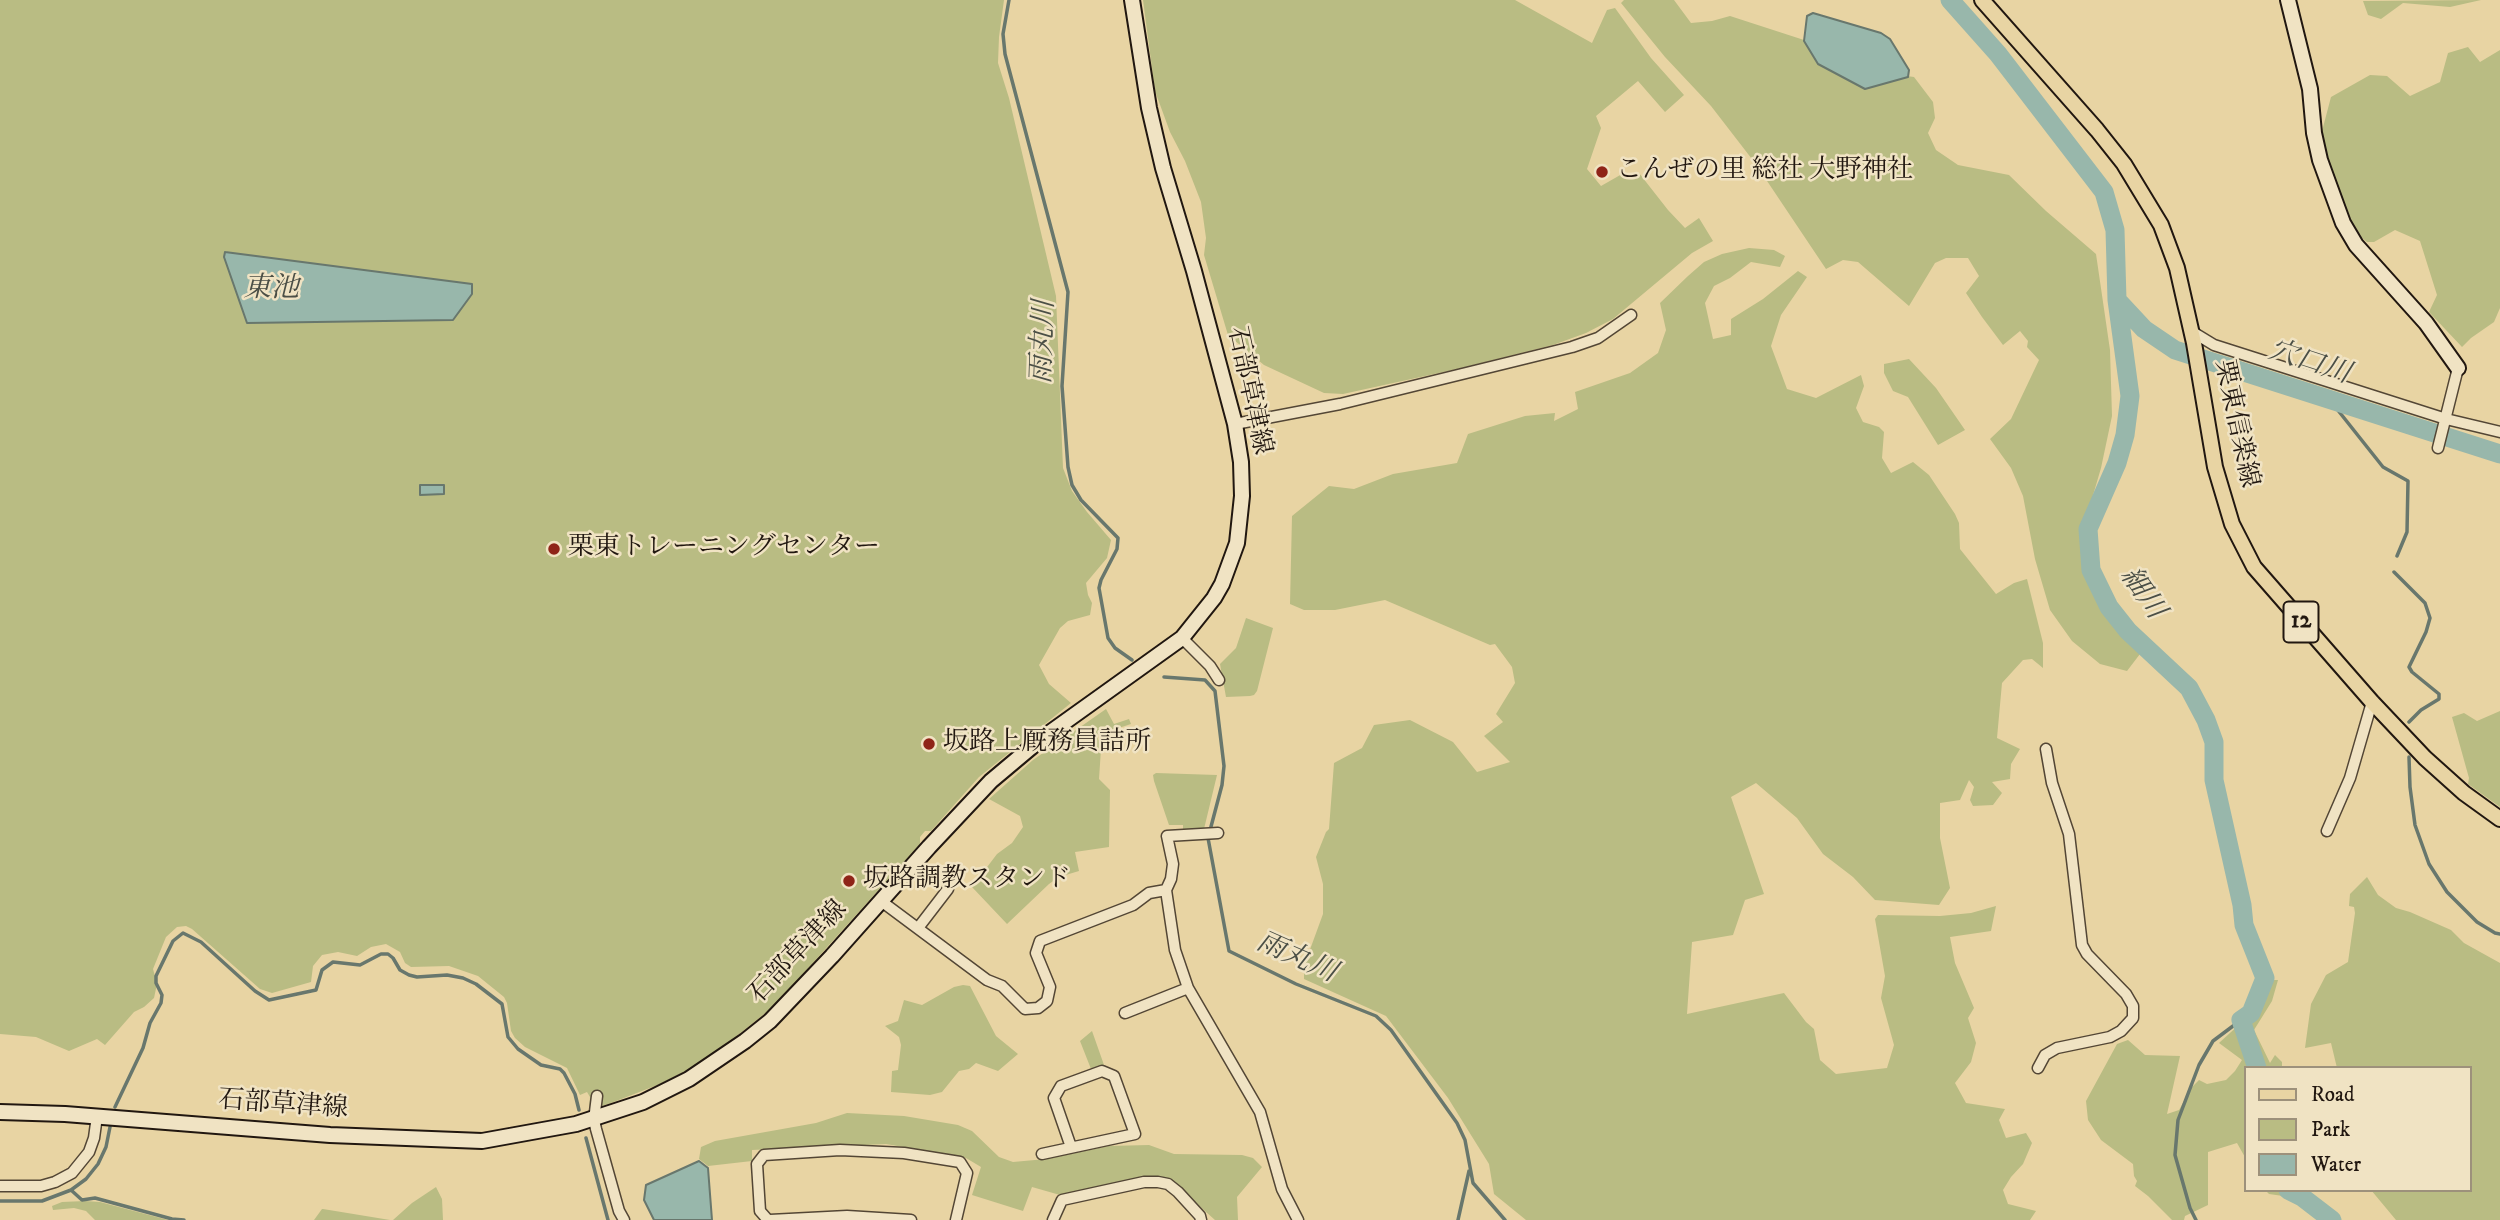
<!DOCTYPE html>
<meta charset="utf-8">
<style>
body{margin:0}
#map{position:relative;width:2500px;height:1220px;overflow:hidden;background:#e8d4a3;font-family:"IM FELL DW Pica",serif}
canvas{display:block}
.legend{position:absolute;left:2244px;top:1066px;width:228px;height:126px;box-sizing:border-box;background:#f0e3c3;border:2px solid #9d917b;margin:0;padding:9px 12px;list-style:none;font-size:21px;color:#211710}
.legend li{display:flex;align-items:center;gap:14px;height:35px}
.legend b{width:35px;border:2px solid #9d917b}
</style>
<div id="map">
<canvas width="2500" height="1220"></canvas>
<ul class="legend">
<li><b style="height:9px;background:#e8d4a3"></b>Road</li>
<li><b style="height:19px;background:#b9bc83"></b>Park</li>
<li><b style="height:19px;background:#98b7ab"></b>Water</li>
</ul>
</div>
<script>
const c = document.querySelector('canvas').getContext('2d');
c.lineJoin = 'round';
function paint(path, color) { c.fillStyle = color; c.fill(path, 'evenodd'); }
const shape = rows => new Path2D(rows.map(r => 'M' + r).join(''));
function trace(path, color, width, dash) { c.strokeStyle = color; c.lineWidth = width; c.lineCap = dash ? 'butt' : 'round'; c.setLineDash(dash || []); c.stroke(path); }
function label(font, color, halo, rows, align = 'center') {
  c.font = font + ' "IM FELL DW Pica","Noto Serif JP",serif'; c.lineWidth = 5; c.setLineDash([]); c.textBaseline = 'middle'; c.strokeStyle = halo; c.fillStyle = color; for (const [text, x, y, turn = 0] of rows) {
    c.save(); c.translate(x, y); c.rotate((+turn || 0) * Math.PI / 180); c.textAlign = isNaN(turn) ? turn : align; if (halo) c.strokeText(text, 0, 0); c.fillText(text, 0, 0); c.restore();
  }
}
const green = shape([
 [0,0,1004,0,999,37,998,63,1009,98,1056,296,1063,468,1072,491,1087,512,1111,540,1107,558,1086,583,1088,595,1092,603,1090,615,1068,621,1060,628,1039,665,1049,684,1071,703,979,777,931,831,925,831,920,837,920,844,774,1006,718,1051,690,1069,660,1084,611,1103,589,1110,590,1097,587,1092,580,1095,567,1068,525,1047,515,1038,511,1031,507,1003,504,997,478,976,449,966,411,967,405,963,400,952,386,944,371,947,357,956,338,952,322,955,313,966,311,982,272,993,260,989,192,929,186,926,177,927,166,937,153,969,157,984,154,998,144,1007,134,1012,105,1045,97,1039,69,1051,36,1037,0,1034],
 [1143,0,1515,0,1592,43,1607,10,1615,8,1651,58,1684,95,1665,112,1638,81,1596,116,1601,128,1587,169,1601,186,1622,174,1639,173,1668,210,1685,228,1699,218,1713,241,1692,253,1613,319,1586,333,1553,345,1457,369,1343,394,1324,393,1264,365,1228,335,1204,255,1206,238,1201,202,1185,161,1170,132,1155,91],
 [1624,0,1674,0,1691,23,1712,21,1730,16,1804,40,1818,64,1914,77,1933,102,1935,118,1928,133,1936,150,1958,165,2009,175,2046,211,2096,254,2110,350,2112,416,2101,468,2081,536,2081,562,2087,579,2112,622,2140,654,2127,671,2100,664,2072,641,2050,610,2035,559,2023,496,2011,468,1990,439,2011,419,2039,360,2027,347,2028,341,2020,331,2003,345,1982,317,1966,293,1979,276,1968,258,1946,258,1935,263,1909,306,1858,262,1843,260,1826,269,1755,163,1711,106,1665,57,1621,3],
 [2481,0,2450,7,2403,3,2381,19,2368,15,2363,1],
 [2468,47,2480,62,2500,50,2500,308,2494,322,2471,338,2462,347,2429,312,2437,295,2420,241,2395,230,2374,242,2367,242,2356,233,2337,193,2321,135,2331,97,2370,75,2387,76,2410,96,2440,82,2448,53],
 [1749,248,1774,250,1785,256,1780,267,1751,262,1730,278,1714,286,1705,303,1713,339,1731,335,1731,319,1763,299,1798,271,1807,277,1781,315,1771,346,1787,389,1816,398,1861,375,1864,386,1856,408,1863,422,1879,427,1884,432,1882,458,1891,473,1913,462,1929,475,1955,514,1959,523,1960,549,1996,594,2014,583,2027,579,2043,643,2043,668,2032,659,2023,660,2002,683,1997,738,2020,749,2011,764,2010,779,1992,782,2002,793,1993,805,1973,806,1970,800,1974,787,1969,780,1960,800,1940,803,1940,838,1950,888,1939,905,1875,900,1853,877,1823,854,1797,818,1756,783,1731,797,1764,894,1745,900,1733,935,1692,942,1687,1014,1784,993,1806,1022,1814,1029,1820,1060,1836,1074,1887,1068,1894,1045,1881,998,1885,976,1875,919,1878,915,1940,916,1971,913,1996,906,1991,931,1950,937,1955,963,1974,1008,1968,1018,1976,1043,1971,1062,1955,1083,1966,1103,2005,1109,1999,1120,2006,1138,2026,1133,2032,1143,2023,1164,2011,1177,2003,1190,2008,1204,2036,1211,2030,1220,1526,1220,1494,1194,1489,1164,1448,1098,1386,1016,1304,979,1304,966,1323,914,1323,884,1316,857,1326,832,1329,829,1334,763,1362,748,1374,725,1410,720,1453,742,1477,772,1510,762,1484,736,1503,722,1496,714,1515,683,1512,667,1495,644,1490,645,1385,600,1335,610,1304,610,1290,604,1292,516,1329,486,1354,489,1393,474,1457,463,1468,434,1525,416,1555,413,1554,421,1578,409,1575,392,1630,373,1658,353,1666,330,1660,303,1688,276,1704,262,1722,254],
 [1909,359,1936,388,1965,430,1938,445,1908,397,1893,391,1884,373,1884,364],
 [1246,618,1273,628,1257,691,1254,695,1250,696,1226,697,1220,664,1236,648],
 [1106,709,1114,724,1129,719,1131,724,1097,735,1101,749,1099,779,1110,790,1109,847,1075,852,1079,871,1059,877,1049,884,1007,924,972,887,997,854,1012,843,1023,827,1020,816,989,799,1033,760],
 [2500,711,2500,807,2468,784,2469,778,2452,717,2464,713,2477,721],
 [1156,773,1217,775,1204,829,1183,829,1183,825,1169,825,1154,781,1153,775],
 [2367,877,2378,895,2396,908,2410,912,2451,930,2464,943,2500,963,2500,1220,2396,1220,2371,1190,2470,1190,2470,1068,2337,1068,2331,1043,2305,1048,2311,1004,2326,975,2348,962,2355,913,2354,907,2349,906,2350,894],
 [2266,980,2278,980,2272,1001,2254,1030,2270,1063,2275,1055,2282,1062,2282,1068,2246,1068,2246,1159,2237,1143,2208,1152,2208,1205,2185,1216,2184,1220,2172,1220,2148,1196,2135,1186,2137,1181,2134,1176,2133,1164,2101,1140,2088,1120,2086,1101,2117,1044,2128,1040,2145,1055,2180,1056,2167,1114,2179,1110,2192,1087,2199,1080,2207,1084,2226,1080,2235,1071,2242,1060,2219,1043,2254,1011],
 [963,985,970,986,996,1036,1018,1054,998,1071,976,1063,969,1069,959,1071,942,1092,930,1095,891,1092,892,1071,898,1070,901,1045,899,1037,885,1026,898,1021,904,1000,922,1005,954,987],
 [1092,1031,1104,1065,1091,1069,1080,1041],
 [847,1113,904,1116,958,1125,972,1131,999,1157,1013,1162,1046,1159,1109,1146,1149,1145,1174,1154,1242,1155,1253,1158,1262,1167,1237,1197,1238,1220,1215,1220,1169,1179,1156,1176,1119,1182,1060,1195,1032,1187,1023,1211,972,1195,981,1167,966,1158,886,1144,752,1150,752,1161,708,1166,699,1159,701,1147,715,1141,816,1123],
 [436,1187,442,1199,443,1220,393,1220,412,1203],
 [2265,1190,2303,1190,2297,1204,2283,1196,2269,1194],
 [85,1201,100,1202,168,1220,95,1220,86,1211,74,1208,53,1210,52,1206,62,1202],
 [322,1209,323,1209,390,1220,314,1220]
]);
const water = shape([
 [1813,13,1881,33,1890,39,1909,70,1908,77,1865,89,1818,64,1804,41,1807,16,1813,13],
 [225,252,472,284,472,294,453,320,247,323,224,257,225,252],
 [420,485,444,485,444,494,420,495,420,485],
 [699,1161,708,1168,712,1220,654,1220,644,1200,646,1185,699,1161]
]);
const stream = shape([
 [1009,0,1003,34,1005,54,1068,292,1062,386,1068,467,1072,485,1081,500,1118,538,1117,549,1101,580,1099,588,1108,638,1115,648,1132,660],
 [2329,399,2383,467,2408,481,2407,532,2397,556],
 [2394,572,2425,603,2430,618,2426,632,2409,667,2412,672,2439,694,2439,699,2421,710,2409,722],
 [1164,677,1205,680,1215,691,1224,766,1222,785,1208,838,1229,951,1296,984,1376,1016,1391,1030,1457,1123,1465,1140,1473,1183,1505,1220],
 [2409,757,2410,787,2415,825,2429,864,2447,892,2477,922,2495,933,2500,934],
 [115,1107,143,1048,150,1023,161,1003,162,995,156,983,156,976,173,941,183,933,201,942,255,991,269,1000,316,990,322,970,333,962,360,965,381,954,388,954,393,958,400,970,409,975,417,977,447,975,463,978,476,984,502,1004,508,1037,518,1049,541,1065,560,1069,564,1073,575,1094,579,1110],
 [586,1138,608,1220],
 [71,1190,82,1200,95,1198,172,1219,184,1220],
 [0,1201,42,1201,71,1190,86,1179,98,1164,106,1147,110,1127],
 [1458,1220,1469,1171],
 [2196,1220,2190,1208,2175,1155,2178,1120,2199,1065,2213,1041,2241,1020]
]);
const river = shape([
 [1950,0,1998,54,2104,192,2115,230,2117,300,2130,396,2125,435,2117,463,2088,529,2091,570,2109,607,2128,631,2189,688,2206,720,2214,742,2214,780,2242,905,2244,925,2265,978,2251,1013,2241,1020,2257,1068],
 [2117,300,2144,329,2175,350,2500,454],
 [2288,1190,2302,1197,2332,1220]
]);
const street = shape([
 [2191,331,2214,345,2446,419,2500,432],
 [1235,424,1340,404,1572,347,1598,338,1631,315],
 [2438,448,2458,368],
 [1182,638,1210,666,1219,680],
 [2327,831,2350,778,2372,702],
 [1218,833,1167,836,1173,864,1171,879,1166,890,1175,950,1188,988,1260,1112,1282,1189,1298,1220],
 [881,901,987,980,1002,986,1025,1009,1038,1008,1047,1001,1050,987,1036,953,1040,941,1133,905,1149,893,1166,890],
 [918,928,948,889],
 [1125,1013,1188,988],
 [2038,1068,2045,1055,2057,1048,2110,1037,2121,1031,2133,1018,2133,1006,2126,994,2087,954,2082,945,2069,834,2052,783,2046,749],
 [597,1096,594,1120,596,1129,619,1211,624,1220],
 [1042,1154,1135,1134,1114,1076,1102,1071,1061,1086,1054,1098,1071,1147],
 [0,1186,41,1186,55,1182,72,1173,89,1152,94,1138,97,1116],
 [768,1220,760,1211,757,1164,764,1155,840,1150,904,1153,960,1162,967,1173,956,1220],
 [770,1220,847,1216,911,1220],
 [1053,1220,1062,1200,1144,1182,1158,1182,1168,1184,1178,1192,1200,1216,1201,1220]
]);
const secondary = shape([
 [2288,0,2310,89,2314,133,2320,160,2343,223,2356,245,2426,323,2458,368],
 [0,1112,65,1114,330,1135,482,1141,576,1124,643,1102,689,1079,745,1041,770,1021,832,956,929,847,991,781,1041,739,1182,638,1214,598,1222,584,1237,543,1242,496,1241,462,1235,424,1194,271,1163,168,1149,108,1132,0]
]);
const primary = shape([
 [1982,0,2097,130,2124,164,2161,225,2177,268,2194,343,2215,467,2232,524,2254,567,2372,702,2425,758,2464,793,2500,819]
]);
const markers = [
 [1602,172,7,"#8f2418"],
 [554,549,7,"#8f2418"],
 [929,744,7,"#8f2418"],
 [849,881,7,"#8f2418"]
];
const shields = [
 [2301,622,35]
];
const shieldNames = [
 ["12",2301,622]
];
const poiNames = [
 ["こんぜの里 総社 大野神社",1616,172],
 ["栗東トレーニングセンター",568,549],
 ["坂路上厩務員詰所",943,744],
 ["坂路調教スタンド",863,881]
];
const streetNames = [
 ["石部草津線",1248,391,78],
 ["栗東信楽線",2235,424,78],
 ["石部草津線",799,953,-47],
 ["石部草津線",283,1106,4]
];
const waterNames = [
 ["東池",271,290],
 ["雨丸川",1045,342,-88],
 ["穴口川",2309,364,18],
 ["細川",2141,594,55],
 ["雨丸川",1296,959,24]
];
paint(green, '#b9bc83');
paint(water, '#98b7ab');
trace(water, '#68776d', 2);
trace(stream, '#68776d', 3.5);
trace(river, '#98b7ab', 19);
trace(street, '#534635', 13);
trace(secondary, '#211710', 18);
trace(primary, '#211710', 18);
trace(street, '#f0e3c3', 10);
trace(secondary, '#f0e3c3', 14);
trace(primary, '#e8d4a3', 14);
for (const [x, y, r, color] of markers) { const dot = new Path2D(); dot.arc(x, y, r, 0, 2 * Math.PI); c.fillStyle = color; c.fill(dot); trace(dot, '#f0e3c3', 2.5); }
for (const [x, y, w] of shields) { const box = new Path2D(); box.roundRect(x - w / 2, y - 20.5, w, 41, 5); c.fillStyle = '#f0e3c3'; c.fill(box); trace(box, '#211710', 2); }
label('bold 24px', '#211710', null, shieldNames);
label('26px', '#211710', '#f0e3c3', poiNames, 'left');
label('26px', '#211710', '#f0e3c3', streetNames);
label('italic 28px', '#4b4f46', '#f0e3c3', waterNames);
</script>
